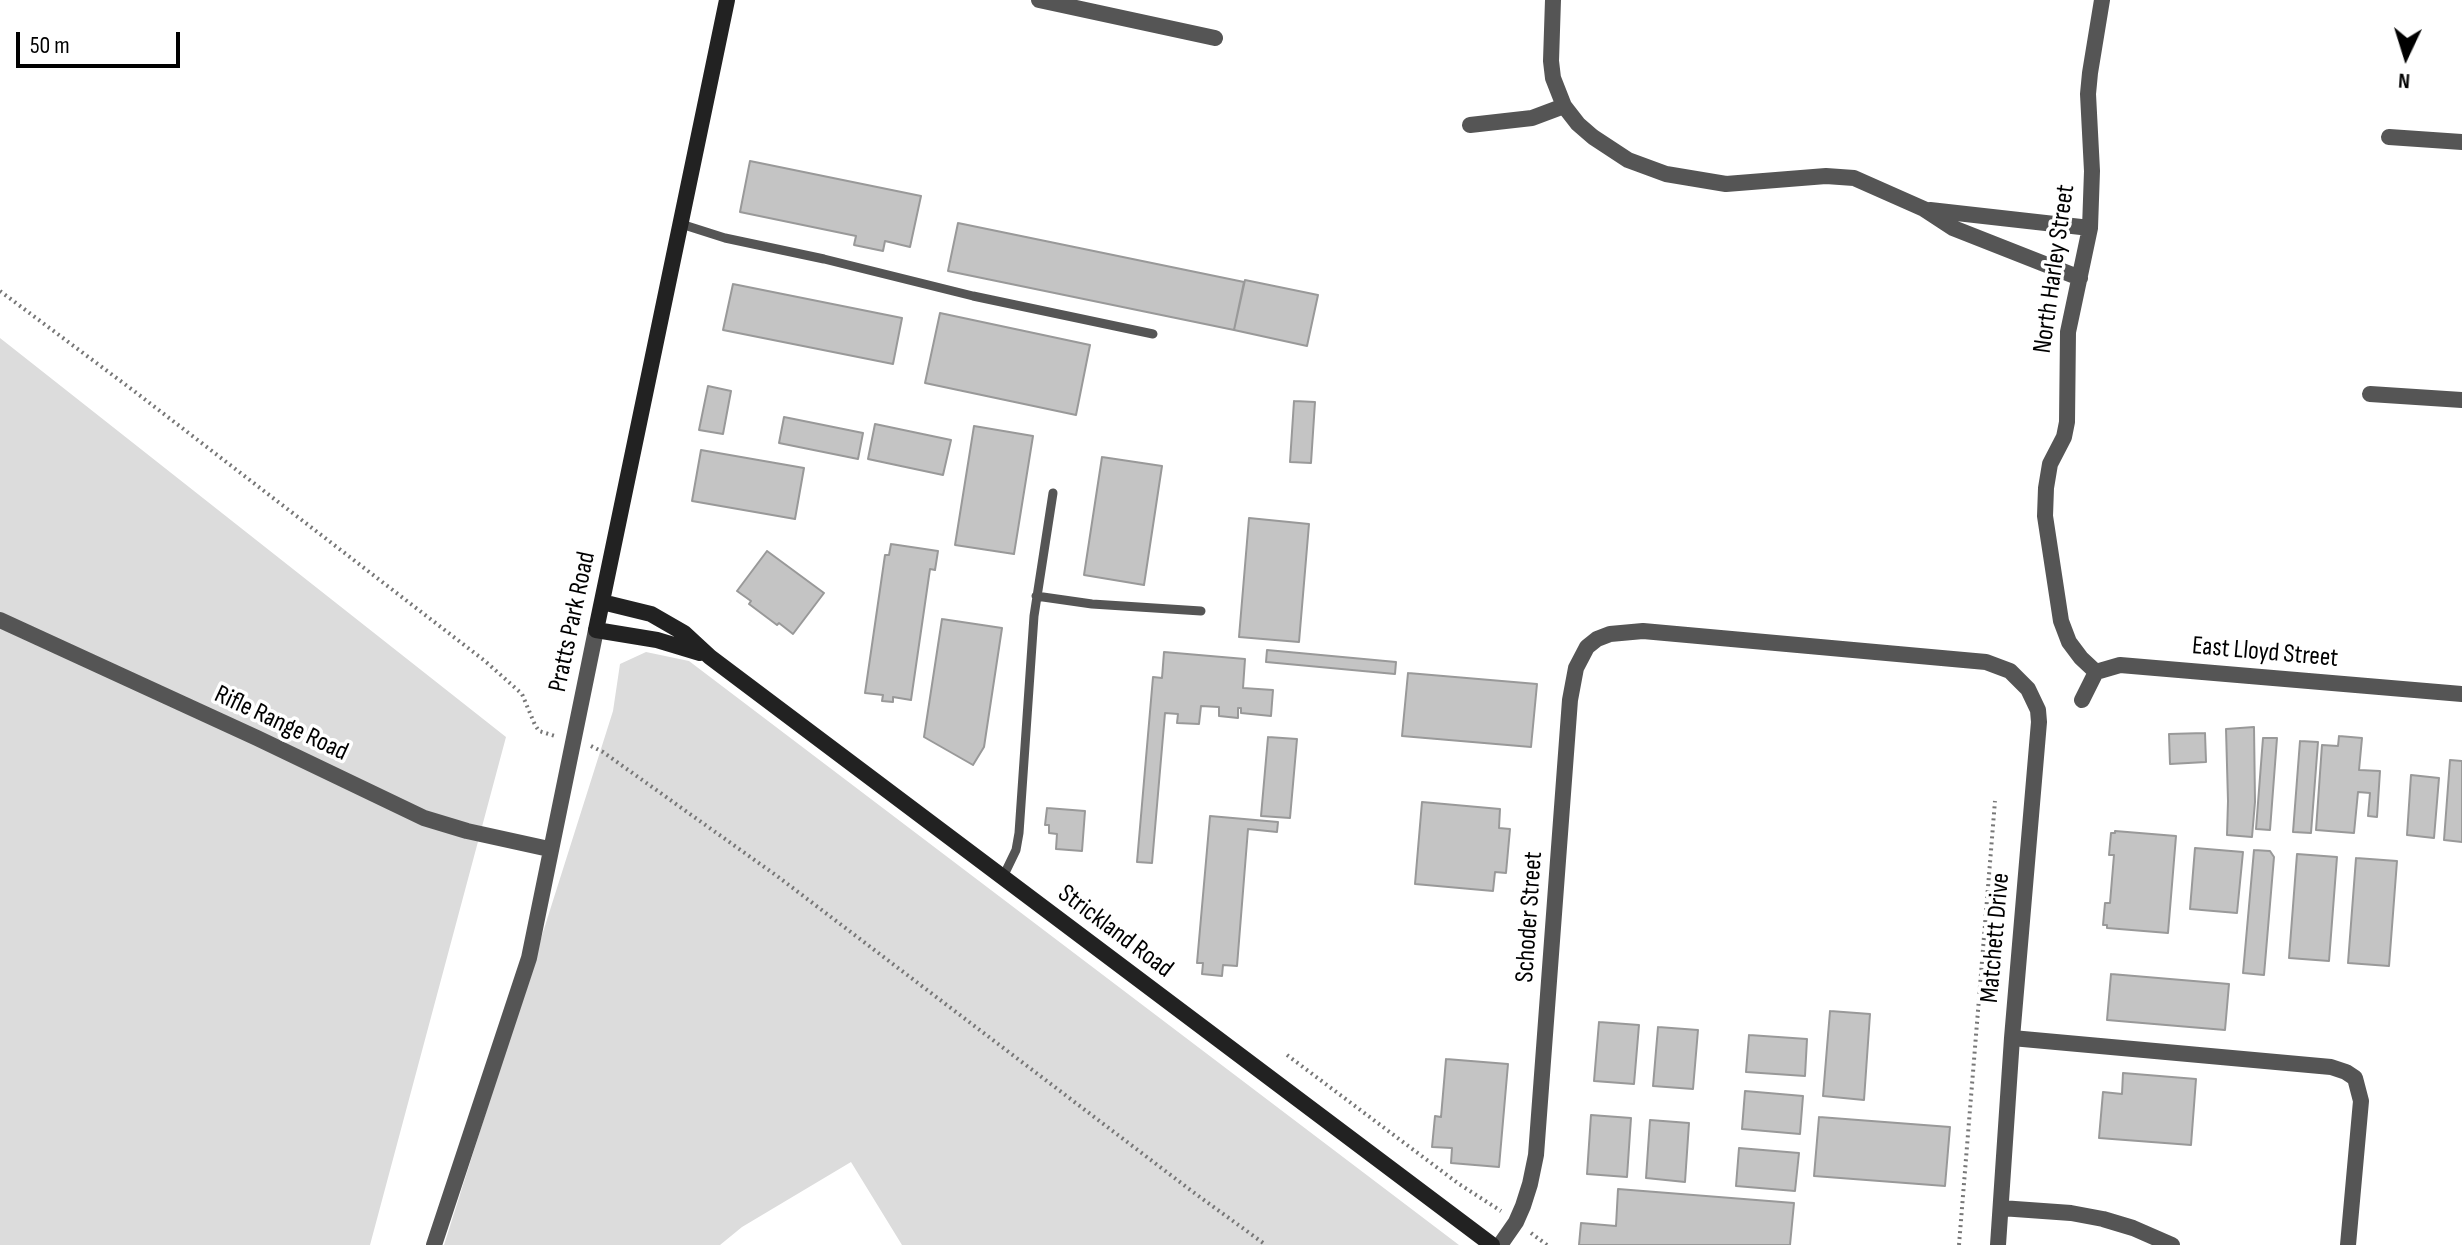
<!DOCTYPE html>
<style>
body{margin:0}
#map{position:relative;width:2462px;height:1245px;overflow:hidden;background:#fff;font-family:"Sofia Sans Condensed",sans-serif}
canvas{display:block}
.north{position:absolute;left:2366px;top:16px;width:80px;height:80px;-webkit-text-stroke:6px #fff;paint-order:stroke;rotate:184deg;font-size:22px;font-weight:700;line-height:32px;text-align:center;color:#000}
.north::after{content:'';display:block;margin:auto;width:28px;height:36px;background:#000;clip-path:polygon(50% 0,100% 100%,50% 72%,0 100%)}
.scale{position:absolute;left:16px;top:32px;width:164px;height:36px;box-sizing:border-box;border:4px solid #000;border-top:0;padding-left:10px;font-size:24px;line-height:28px;white-space:nowrap;color:#000;-webkit-text-stroke:6px #fff;paint-order:stroke}
</style>
<div id="map">
<canvas width="2462" height="1245"></canvas>
<div class="north">N</div>
<div class="scale">50 m</div>
</div>
<script>
const c = document.querySelector('canvas').getContext('2d');
c.lineJoin = 'round';
function paint(path, color) { c.fillStyle = color; c.fill(path, 'evenodd'); }
const shape = rows => new Path2D(rows.map(r => 'M' + r).join(''));
function trace(path, color, width, dash) { c.strokeStyle = color; c.lineWidth = width; c.lineCap = dash ? 'butt' : 'round'; c.setLineDash(dash || []); c.stroke(path); }
function label(font, color, halo, rows, align = 'center') {
  c.font = font + ' "Sofia Sans Condensed",sans-serif'; c.lineWidth = 7; c.setLineDash([]); c.textBaseline = 'middle'; c.strokeStyle = halo; c.fillStyle = color; for (const [text, x, y, turn = 0] of rows) {
    c.save(); c.translate(x, y); c.rotate((+turn || 0) * Math.PI / 180); c.textAlign = isNaN(turn) ? turn : align; if (halo) c.strokeText(text, 0, 0); c.fillText(text, 0, 0); c.restore();
  }
}
const green = shape([
 [0,338,506,737,370,1245,0,1245],
 [646,652,689,661,1459,1245,902,1245,851,1162,742,1227,720,1245,444,1245,613,711,620,664]
]);
const building = shape([
 [750,161,921,196,910,247,885,241,883,251,854,245,856,236,740,212,750,161],
 [958,223,1244,282,1234,330,948,271,958,223],
 [1245,280,1318,295,1307,346,1234,330,1245,280],
 [733,284,902,318,893,364,723,330,733,284],
 [940,313,1090,345,1076,415,925,383,940,313],
 [708,386,731,391,723,434,699,430,708,386],
 [1294,401,1315,402,1311,463,1290,462,1294,401],
 [784,417,863,433,858,459,779,443,784,417],
 [875,424,951,440,943,475,868,459,875,424],
 [974,426,1033,436,1014,554,955,545,974,426],
 [701,450,804,468,795,519,692,501,701,450],
 [1102,457,1162,466,1144,585,1084,575,1102,457],
 [1249,518,1309,524,1299,642,1239,637,1249,518],
 [891,544,938,551,935,570,930,569,911,700,893,697,893,702,882,701,883,695,865,693,885,555,889,555,891,544],
 [767,551,824,593,793,634,779,623,777,625,749,604,751,601,737,591,767,551],
 [942,619,1002,628,984,747,973,765,924,737,942,619],
 [1267,650,1396,662,1395,674,1266,662,1267,650],
 [1164,652,1245,659,1243,688,1273,690,1271,716,1241,713,1241,708,1238,708,1238,718,1219,716,1219,707,1201,706,1199,724,1177,723,1178,714,1165,713,1152,863,1137,862,1153,677,1162,678,1164,652],
 [1408,673,1537,684,1531,747,1402,736,1408,673],
 [2254,727,2255,802,2252,837,2227,835,2228,801,2226,729,2254,727],
 [2205,733,2206,762,2170,764,2169,734,2205,733],
 [2339,736,2362,738,2359,770,2380,771,2377,817,2368,816,2370,793,2358,792,2354,833,2316,830,2322,745,2338,746,2339,736],
 [1268,737,1297,739,1290,818,1261,816,1268,737],
 [2263,738,2277,738,2270,830,2256,829,2263,738],
 [2300,741,2318,742,2311,833,2293,832,2300,741],
 [2450,760,2462,761,2462,842,2444,840,2450,760],
 [2411,775,2439,778,2434,838,2407,835,2411,775],
 [1422,802,1500,809,1499,828,1510,829,1506,873,1495,872,1493,891,1415,884,1422,802],
 [1047,808,1085,811,1082,851,1056,849,1057,834,1049,833,1049,825,1045,825,1047,808],
 [1210,816,1278,822,1277,832,1248,829,1237,966,1223,965,1222,976,1202,974,1203,963,1197,963,1210,816],
 [2115,831,2176,836,2168,933,2107,928,2107,925,2103,925,2105,903,2110,903,2114,855,2109,855,2111,833,2115,833,2115,831],
 [2195,848,2243,852,2237,913,2190,909,2195,848],
 [2254,850,2270,851,2274,857,2264,975,2243,973,2254,850],
 [2297,854,2337,857,2329,961,2289,958,2297,854],
 [2356,858,2397,861,2389,966,2348,963,2356,858],
 [2111,974,2229,984,2225,1030,2107,1020,2111,974],
 [1830,1011,1870,1014,1864,1100,1823,1096,1830,1011],
 [1599,1022,1639,1025,1634,1084,1594,1081,1599,1022],
 [1658,1027,1698,1030,1693,1089,1653,1086,1658,1027],
 [1749,1035,1807,1039,1805,1076,1746,1072,1749,1035],
 [1446,1059,1508,1064,1499,1167,1451,1163,1452,1148,1432,1147,1435,1116,1441,1117,1446,1059],
 [2123,1073,2196,1079,2191,1145,2099,1138,2103,1092,2122,1094,2123,1073],
 [1745,1091,1803,1096,1800,1134,1742,1129,1745,1091],
 [1591,1115,1631,1118,1627,1177,1587,1174,1591,1115],
 [1819,1117,1950,1127,1945,1186,1814,1176,1819,1117],
 [1650,1120,1689,1123,1685,1182,1646,1178,1650,1120],
 [1739,1148,1799,1153,1795,1191,1736,1186,1739,1148],
 [1618,1189,1794,1203,1790,1245,1579,1245,1581,1223,1616,1226,1618,1189]
]);
const path = shape([
 [0,291,134,391,485,661,522,694,535,725,539,731,555,736],
 [591,746,603,752,777,876,1193,1192,1266,1245],
 [1287,1055,1459,1184,1501,1211],
 [1531,1233,1547,1245],
 [1959,1245,1995,801]
]);
const lane = shape([
 [681,224,725,238,824,259,973,296,1153,334],
 [1036,596,1092,604,1201,611],
 [1003,877,1016,850,1019,833,1034,616,1053,493]
]);
const street = shape([
 [1039,0,1215,38],
 [1553,0,1551,61,1553,78,1564,106,1578,124,1593,137,1628,160,1666,174,1726,184,1826,176,1854,178,1924,209,1953,228,2080,278],
 [1470,125,1532,118,1564,106],
 [2389,137,2462,142],
 [1930,210,2090,228],
 [2370,394,2462,400],
 [0,620,257,738,424,818,467,831,549,849],
 [2096,672,2081,658,2069,642,2061,621,2045,516,2046,488,2050,464,2064,437,2067,422,2068,332,2090,228,2092,171,2088,94,2090,73,2102,0],
 [2082,700,2096,672,2120,665,2462,694],
 [2012,1038,2331,1067,2346,1072,2355,1078,2361,1101,2348,1245],
 [2001,1208,2071,1213,2103,1219,2133,1228,2172,1245],
 [434,1245,529,958,596,630],
 [1500,1245,1516,1222,1523,1206,1530,1184,1536,1155,1570,700,1576,668,1587,647,1597,639,1610,634,1643,631,1986,662,2010,671,2028,689,2038,710,2039,722,2012,1038,1998,1245]
]);
const secondary = shape([
 [602,602,651,614,684,633,710,657,1492,1245],
 [700,653,657,640,596,630,727,0]
]);
const streetNames = [
 ["North Harley Street",2055,269,-82],
 ["Pratts Park Road",573,622,-78],
 ["East Lloyd Street",2265,653,5],
 ["Rifle Range Road",281,724,25],
 ["Schoder Street",1530,917,-86],
 ["Strickland Road",1115,932,37],
 ["Matchett Drive",1996,938,-85]
];
paint(green, '#dcdcdc');
paint(building, '#c4c4c4');
trace(building, '#999', 2);
trace(path, '#777', 4, [2, 4]);
trace(lane, '#555', 9);
trace(street, '#555', 16);
trace(secondary, '#222', 16);
label('26px', '#000', '#fff', streetNames);
</script>
